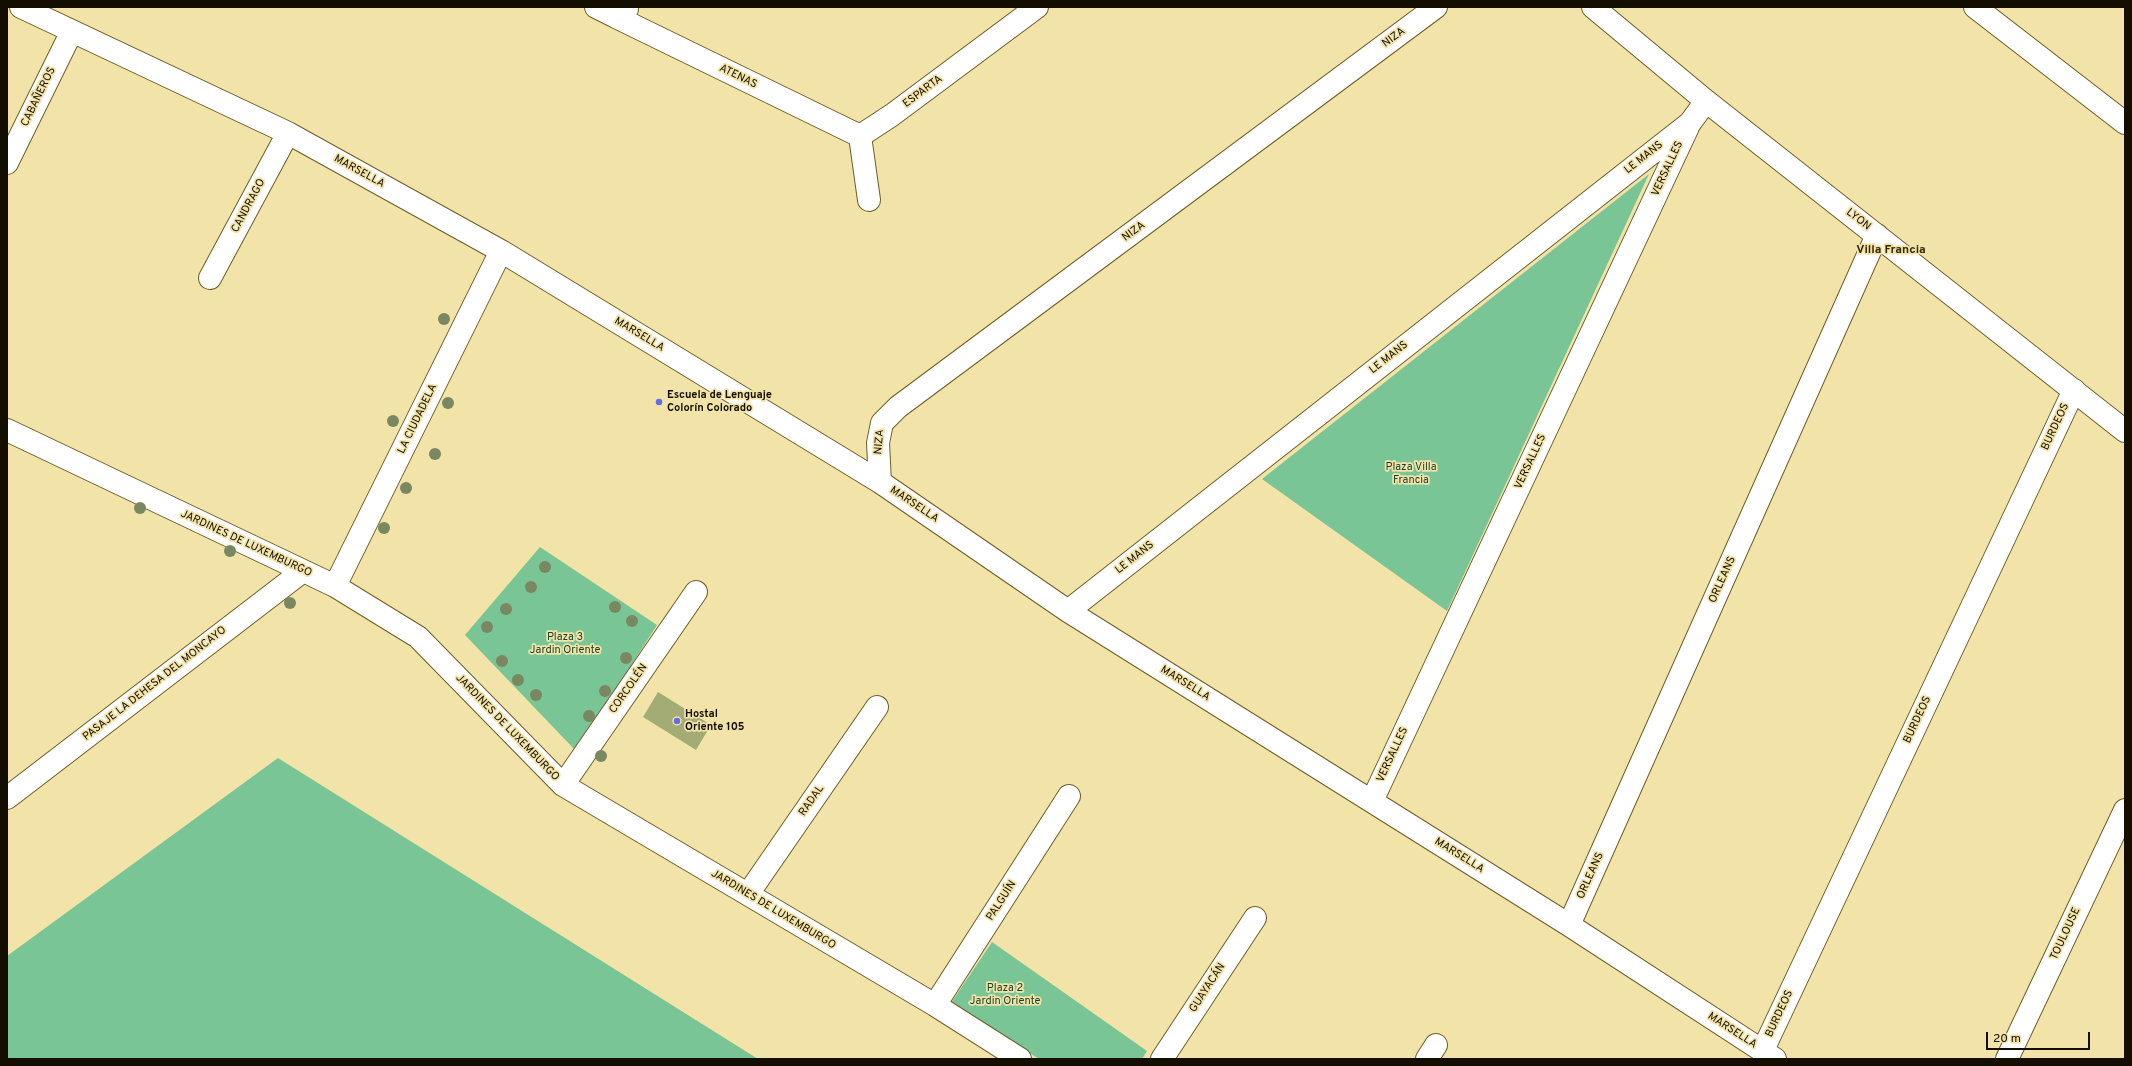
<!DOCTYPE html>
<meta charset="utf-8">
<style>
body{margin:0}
#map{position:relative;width:2132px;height:1066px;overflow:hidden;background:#f2e3a9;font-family:Overpass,sans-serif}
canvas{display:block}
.frame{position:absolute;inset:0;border:8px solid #130e00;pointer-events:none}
.scale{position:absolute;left:1986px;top:1032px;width:104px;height:18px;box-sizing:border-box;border:2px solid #130e00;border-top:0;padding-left:5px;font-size:12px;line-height:14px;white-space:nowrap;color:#130e00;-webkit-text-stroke:3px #f2e3a9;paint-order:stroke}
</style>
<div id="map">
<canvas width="2132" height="1066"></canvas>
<div class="frame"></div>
<div class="scale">20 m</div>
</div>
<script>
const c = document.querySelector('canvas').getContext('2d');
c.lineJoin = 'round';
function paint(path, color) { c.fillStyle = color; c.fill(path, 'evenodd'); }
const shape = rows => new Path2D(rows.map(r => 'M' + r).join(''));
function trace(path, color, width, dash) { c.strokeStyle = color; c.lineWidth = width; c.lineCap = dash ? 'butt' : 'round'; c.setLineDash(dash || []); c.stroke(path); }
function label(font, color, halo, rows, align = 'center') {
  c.font = font + ' Overpass,sans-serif'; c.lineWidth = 3.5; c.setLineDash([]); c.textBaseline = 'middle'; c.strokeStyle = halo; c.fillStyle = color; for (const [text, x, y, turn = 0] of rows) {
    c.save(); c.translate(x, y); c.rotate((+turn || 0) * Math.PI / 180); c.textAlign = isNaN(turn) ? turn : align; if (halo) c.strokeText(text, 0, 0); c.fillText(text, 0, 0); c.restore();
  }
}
const green = shape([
 [1649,174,1447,611,1262,479],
 [540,547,657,625,576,751,465,635],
 [278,758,758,1059,7,1059,7,956],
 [992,942,1147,1051,1142,1059,1039,1059,951,1003]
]);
const building = shape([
 [658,692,711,725,696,750,643,717]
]);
const minor = shape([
 [21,7,288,133,501,251,880,482,1068,611,1569,925,1775,1059],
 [596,7,616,17,627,9],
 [1593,7,1706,101,2125,431],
 [1975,7,2125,123],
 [616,17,860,136],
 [7,163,72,31],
 [869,200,860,136,892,115,1037,7],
 [210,278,288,133],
 [7,430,335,586,418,637,563,785,935,1005,1020,1059],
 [880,482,878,443,882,423,898,407,1436,7],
 [335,586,501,251],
 [1068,611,1690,123,1706,101],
 [563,785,696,592],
 [7,798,303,571],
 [1372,801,1688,127],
 [748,894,877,707],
 [1569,925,1877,235],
 [935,1005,1069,796],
 [1763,1050,2074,390],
 [1162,1059,1255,918],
 [1427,1059,1436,1045],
 [2007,1059,2125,810]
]);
const trees = [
 [444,319],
 [448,403],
 [393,421],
 [435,454],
 [406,488],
 [140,508],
 [384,528],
 [230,551],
 [545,567],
 [531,587],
 [290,603],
 [615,607],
 [506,609],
 [632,621],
 [487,627],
 [626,658],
 [502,661],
 [518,680],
 [605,691],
 [536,695],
 [589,716],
 [601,756]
];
const markers = [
 [659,402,4,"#626ee6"],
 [677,721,4,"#626ee6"]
];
const streetNames = [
 ["NIZA",1394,38,-37],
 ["ATENAS",738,77,26],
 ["ESPARTA",923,92,-37],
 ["CABAÑEROS",39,97,-64],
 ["LE MANS",1644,158,-38],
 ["VERSALLES",1668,169,-65],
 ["MARSELLA",359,172,29],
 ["CANDRAGO",249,206,-62],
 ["LYON",1858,220,38],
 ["NIZA",1134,232,-37],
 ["MARSELLA",639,335,31],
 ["LE MANS",1389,358,-38],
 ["LA CIUDADELA",418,419,-64],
 ["BURDEOS",2056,427,-65],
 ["NIZA",880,442,-85],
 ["VERSALLES",1531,462,-65],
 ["MARSELLA",914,505,34],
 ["JARDINES DE LUXEMBURGO",246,544,25],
 ["LE MANS",1135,558,-38],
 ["ORLEANS",1723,580,-66],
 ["PASAJE LA DEHESA DEL MONCAYO",155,684,-38],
 ["MARSELLA",1185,684,32],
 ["CORCOLÉN",629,689,-55],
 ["BURDEOS",1918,720,-65],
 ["JARDINES DE LUXEMBURGO",507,728,46],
 ["VERSALLES",1393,755,-65],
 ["RADAL",812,801,-55],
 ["MARSELLA",1459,856,32],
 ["ORLEANS",1591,876,-66],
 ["PALGUÍN",1002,901,-57],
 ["JARDINES DE LUXEMBURGO",773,910,31],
 ["TOULOUSE",2066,934,-65],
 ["GUAYACÁN",1208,988,-57],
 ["BURDEOS",1780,1014,-65],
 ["MARSELLA",1732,1031,33]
];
const poiNames = [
 ["Escuela de Lenguaje",667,396],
 ["Colorín Colorado",667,409],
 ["Hostal",685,715],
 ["Oriente 105",685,728]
];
const parkNames = [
 ["Plaza Villa",1411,468],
 ["Francia",1411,481],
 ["Plaza 3",565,638],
 ["Jardin Oriente",565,651],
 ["Plaza 2",1005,989],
 ["Jardin Oriente",1005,1002]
];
const neighbourhoodNames = [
 ["Villa Francia",1891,251]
];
paint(green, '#7ac595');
paint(building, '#a3ac74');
trace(minor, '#6d5f28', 24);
trace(minor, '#fff', 22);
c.fillStyle = '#798861';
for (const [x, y] of trees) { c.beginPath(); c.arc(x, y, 6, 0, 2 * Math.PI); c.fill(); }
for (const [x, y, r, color] of markers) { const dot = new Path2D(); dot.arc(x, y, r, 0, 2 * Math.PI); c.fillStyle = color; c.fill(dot); trace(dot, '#f2e3a9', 1.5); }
label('11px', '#130e00', '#f2e3a9', streetNames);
label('bold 11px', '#130e00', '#f2e3a9', poiNames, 'left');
label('11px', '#163d26', '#f2e3a9', parkNames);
label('bold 12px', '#332900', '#f2e3a9', neighbourhoodNames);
</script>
